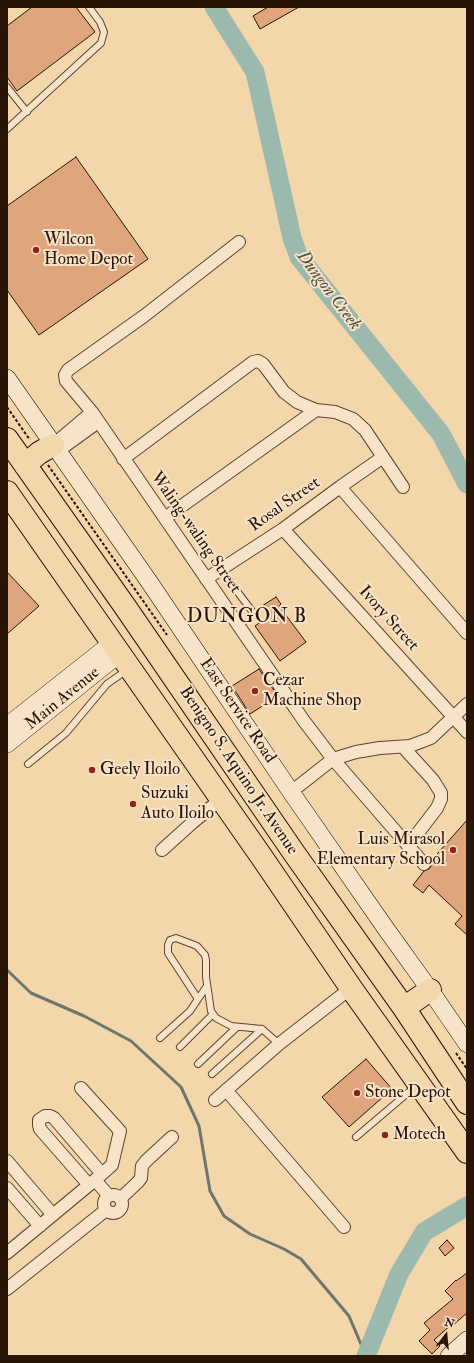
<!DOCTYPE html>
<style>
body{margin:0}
#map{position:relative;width:474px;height:1363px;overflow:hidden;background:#f3d6aa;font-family:"IM FELL Double Pica",serif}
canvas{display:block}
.frame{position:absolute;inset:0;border:8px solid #291408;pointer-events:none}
.north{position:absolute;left:426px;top:1315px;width:40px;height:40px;-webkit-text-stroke:3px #f7e4c8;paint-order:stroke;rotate:16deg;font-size:11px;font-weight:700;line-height:16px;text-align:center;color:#291408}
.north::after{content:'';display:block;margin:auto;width:14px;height:18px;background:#291408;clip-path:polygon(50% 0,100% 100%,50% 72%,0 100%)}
</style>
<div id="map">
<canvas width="474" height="1363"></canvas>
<div class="frame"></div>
<div class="north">N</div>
</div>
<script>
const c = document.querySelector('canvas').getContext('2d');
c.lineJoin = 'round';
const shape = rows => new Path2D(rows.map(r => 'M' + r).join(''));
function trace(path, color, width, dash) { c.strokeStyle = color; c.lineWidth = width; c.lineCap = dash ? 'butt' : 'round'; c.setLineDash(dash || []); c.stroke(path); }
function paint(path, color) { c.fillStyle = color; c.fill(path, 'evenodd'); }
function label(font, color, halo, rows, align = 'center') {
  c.font = font + ' "IM FELL Double Pica",serif'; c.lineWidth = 4; c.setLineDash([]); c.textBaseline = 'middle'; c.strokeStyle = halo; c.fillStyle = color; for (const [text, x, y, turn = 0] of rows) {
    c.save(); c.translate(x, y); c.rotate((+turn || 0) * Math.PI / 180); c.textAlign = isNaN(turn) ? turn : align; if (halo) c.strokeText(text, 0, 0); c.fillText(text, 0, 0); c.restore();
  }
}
const stream = shape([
 [7,970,31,993,84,1016,131,1041,181,1087,199,1126,210,1191,224,1216,250,1234,284,1249,301,1259,349,1316,366,1356]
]);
const river = shape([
 [214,7,255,72,292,238,299,257,441,434,467,484],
 [366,1356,399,1274,424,1232,467,1206]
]);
const building = shape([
 [32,7,76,7,95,32,17,91,7,77,7,26,32,7],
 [268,7,299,7,260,29,253,16,268,7],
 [76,157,148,259,39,335,7,290,7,206,76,157],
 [7,572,39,606,7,634,7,572],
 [276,597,281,604,279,606,306,642,280,661,255,626,268,617,262,606,276,597],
 [259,669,278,696,250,714,232,686,259,669],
 [467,820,467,935,455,924,462,916,429,885,423,893,413,885,424,871,429,869,431,866,431,861,467,820],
 [366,1059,392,1089,349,1127,322,1097,366,1059],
 [447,1240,454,1248,445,1256,439,1248,447,1240],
 [467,1273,467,1313,453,1325,452,1324,434,1340,440,1346,432,1354,419,1341,430,1330,424,1323,453,1299,445,1291,456,1280,456,1281,467,1273]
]);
const path = shape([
 [7,407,30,440],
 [48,465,167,635],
 [456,1053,467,1069]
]);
const lane = shape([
 [7,87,27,112],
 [7,129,101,43,104,32,100,22,89,7],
 [221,570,252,611],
 [28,764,66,733,107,684,127,670],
 [207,986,198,999,168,953,168,945,170,940,176,938,197,946,205,955,206,960,206,977,211,1011,216,1018,231,1026,262,1029,279,1044],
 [160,1038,190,1011,198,999],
 [180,1047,213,1014],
 [198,1064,237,1027],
 [212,1074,262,1029],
 [356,1137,416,1086]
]);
const street = shape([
 [239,242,144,316,68,370,65,375,66,381,92,412,304,721,333,759,424,864],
 [53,445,65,446,98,422],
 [53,445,92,412],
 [123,459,253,362,258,361,263,364,284,392,297,402,316,410,335,412,353,419,365,430,403,487],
 [340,487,467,633],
 [165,518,316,410],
 [283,529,467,732],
 [206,579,283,529,340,487,383,457],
 [403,747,433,780,441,793,441,799,437,808,408,846],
 [291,792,333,759,356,752,380,748,410,746,431,738,467,704],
 [162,850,192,823,221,799],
 [81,1088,120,1131,112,1165,95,1180,109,1196],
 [226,1090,344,1227],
 [215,1100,279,1044,351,988],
 [7,1161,53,1215],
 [89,1185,40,1129,39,1125,39,1120,45,1116,50,1116,54,1118,102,1174],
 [7,1188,40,1226],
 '104 1204a9 9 0 1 1 18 0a9 9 0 1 1-18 0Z',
 [120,1199,138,1182,141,1178,142,1166,146,1161,172,1137],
 [7,1253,95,1180],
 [7,1289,106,1210]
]);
const secondary = shape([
 [7,378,150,583,291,792,384,926,430,990,467,1044],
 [7,726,112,643],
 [7,744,119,654],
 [449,1356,467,1340]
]);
const highway = shape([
 [7,439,126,608,294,853,404,1008,467,1103],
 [25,465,39,453,53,445],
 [7,492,261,856,351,988,467,1152],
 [404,1008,430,990]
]);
const markers = [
 [36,250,4,"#8f2418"],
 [255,691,4,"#8f2418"],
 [92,770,4,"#8f2418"],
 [133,804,4,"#8f2418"],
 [453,850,4,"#8f2418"],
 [357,1093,4,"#8f2418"],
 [385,1135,4,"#8f2418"]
];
const poiNames = [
 ["Wilcon",44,240],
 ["Home Depot",44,260],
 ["Cezar",263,681],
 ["Machine Shop",263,701],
 ["Geely Iloilo",100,770],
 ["Suzuki",141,794],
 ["Auto Iloilo",141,814],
 ["Luis Mirasol",445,840,"right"],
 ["Elementary School",445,860,"right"],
 ["Stone Depot",365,1093],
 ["Motech",393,1135]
];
const streetNames = [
 ["Rosal Street",285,505,-35],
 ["Waling-waling Street",195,533,55],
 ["Ivory Street",388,619,48],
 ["Main Avenue",63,699,-39],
 ["East Service Road",237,711,56],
 ["Benigno S. Aquino Jr. Avenue",238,771,56]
];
const waterNames = [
 ["Dungon Creek",328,291,53]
];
const quarterNames = [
 ["DUNGON B",247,618]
];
trace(stream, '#6d776b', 3);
trace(river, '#9bb9ad', 19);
paint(building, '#dfa67e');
trace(building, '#291408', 1);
trace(lane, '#5c4430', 8);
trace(street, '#5c4430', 14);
trace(secondary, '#291408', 18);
trace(highway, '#291408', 24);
trace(path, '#291408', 2, [3, 2]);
trace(lane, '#f7e4c8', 6);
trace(street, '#f7e4c8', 12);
trace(secondary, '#f7e4c8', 17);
trace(highway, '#f3d6aa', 22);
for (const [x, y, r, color] of markers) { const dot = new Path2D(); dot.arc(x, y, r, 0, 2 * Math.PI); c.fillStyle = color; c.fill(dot); trace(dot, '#f7e4c8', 1.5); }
label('17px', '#291408', '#f7e4c8', poiNames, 'left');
label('17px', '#291408', '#f7e4c8', streetNames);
label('italic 18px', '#514e42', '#f7e4c8', waterNames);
c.letterSpacing = '1px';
label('19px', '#291408', '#f7e4c8', quarterNames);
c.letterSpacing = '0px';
</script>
